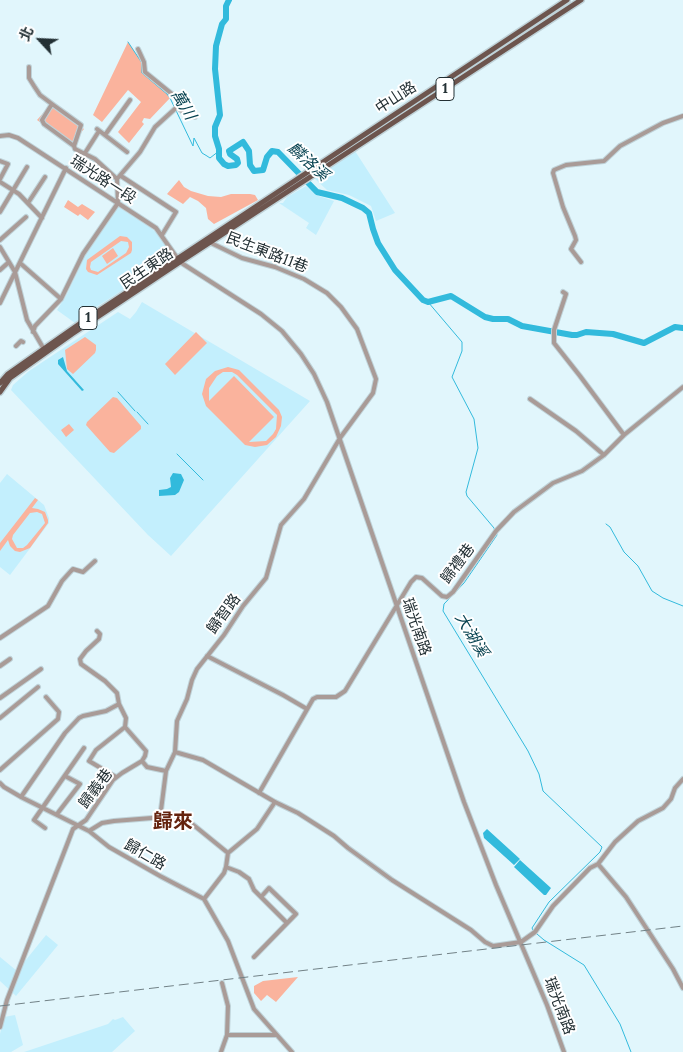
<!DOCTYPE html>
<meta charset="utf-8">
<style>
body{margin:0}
#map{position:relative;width:683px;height:1052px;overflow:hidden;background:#e1f6fc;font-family:Lora,"Noto Sans TC",serif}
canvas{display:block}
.north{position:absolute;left:15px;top:15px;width:50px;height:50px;-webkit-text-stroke:4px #fff;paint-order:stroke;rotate:295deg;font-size:14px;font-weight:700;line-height:20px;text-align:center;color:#233034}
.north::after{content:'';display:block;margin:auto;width:18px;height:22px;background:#233034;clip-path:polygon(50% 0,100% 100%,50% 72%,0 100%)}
</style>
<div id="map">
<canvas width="683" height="1052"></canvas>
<div class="north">北</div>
</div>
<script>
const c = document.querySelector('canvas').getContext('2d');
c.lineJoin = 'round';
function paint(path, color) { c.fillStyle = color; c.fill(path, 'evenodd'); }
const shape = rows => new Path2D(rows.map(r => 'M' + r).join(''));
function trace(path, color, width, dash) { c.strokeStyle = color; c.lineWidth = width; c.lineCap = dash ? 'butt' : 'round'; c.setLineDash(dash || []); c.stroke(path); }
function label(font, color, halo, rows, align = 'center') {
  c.font = font + ' Lora,"Noto Sans TC",serif'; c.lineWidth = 4; c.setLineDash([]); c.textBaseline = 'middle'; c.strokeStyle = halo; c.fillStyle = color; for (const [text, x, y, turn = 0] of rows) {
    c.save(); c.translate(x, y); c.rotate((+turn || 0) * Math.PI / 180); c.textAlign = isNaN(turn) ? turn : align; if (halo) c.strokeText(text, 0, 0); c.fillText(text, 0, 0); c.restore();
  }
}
const built = shape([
 [355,151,395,213,376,221,371,206,349,195,327,190,314,178],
 [306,186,319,196,334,201,316,235,306,228,309,223,279,203,283,203,287,197],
 [117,206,150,227,159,235,174,256,169,256,145,276,82,316,75,323,57,310,67,294,85,255],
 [142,302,310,401,171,556,148,535,11,390,13,385,29,371,118,312,130,319,136,312],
 [7,474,44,505,49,518,49,523,10,575,0,567,0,483],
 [46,935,58,945,16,996,0,981,0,957,17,971],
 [15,1015,23,1045,11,1052,0,1052,0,1034,4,1017],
 [123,1017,135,1031,112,1052,24,1052,108,1024,113,1019,115,1020]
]);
const green = shape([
 [128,42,142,63,142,73,167,94,170,98,150,119,144,118,142,122,144,124,129,143,118,132,141,102,128,90,102,122,93,115],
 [52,103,84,129,71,145,37,120],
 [179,180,184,187,191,191,208,196,221,197,231,194,250,194,255,195,258,200,214,224,208,219,206,208,198,201,190,197,183,204,167,194],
 [68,200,78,207,82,204,95,212,88,220,80,214,78,216,64,207],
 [120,236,127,237,132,242,132,250,131,253,97,275,88,272,86,269,87,260],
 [121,241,128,242,129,247,126,253,98,272,91,270,90,267,91,262],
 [113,248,118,256,107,264,102,256],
 [196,332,207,343,175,375,165,364],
 [85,337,96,345,96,350,95,353,73,374,67,369,65,350],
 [228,367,239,370,279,410,282,417,281,426,276,437,267,445,255,447,245,445,206,406,202,394,206,379,215,371],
 [223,372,232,372,237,375,277,415,276,429,273,434,266,441,249,442,274,417,234,376,209,401,209,388,217,376],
 [113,397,117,398,141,426,141,429,114,453,110,452,86,425,87,422],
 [69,424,74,430,66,437,61,430],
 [35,498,38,500,32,508,38,509,45,512,48,520,48,523,30,548,20,552,15,551,10,546,8,540,0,551,0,543],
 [37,512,42,514,45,523,27,545,23,548,17,548,12,539,13,535,30,513],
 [298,977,276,1002,267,995,261,1001,254,993,254,986,263,981]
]);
const water = shape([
 [63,357,67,371,84,390,82,391,58,364,58,360],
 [173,473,181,474,184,480,179,492,175,495,159,496,159,490,167,489,171,487,170,478],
 [487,829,520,859,514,865,484,838,483,833],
 [520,860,551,888,546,895,544,895,514,867]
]);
const stream = shape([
 [128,42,142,63,142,73,167,94,170,98,193,146,194,138,202,153,207,156,210,158,219,151],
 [428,302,462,342,462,351,452,377,474,419,478,448,466,492,467,496,494,528,497,535,464,583,444,604,443,611,528,751,539,774,543,791,602,847,600,852,549,902,532,928,533,930],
 [118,392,135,411],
 [137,412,148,424],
 [177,454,203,480],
 [606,524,610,527,624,552,638,566,652,591,663,598,683,606],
 [537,934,544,940,584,965,620,1024,631,1052]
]);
const river = shape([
 [229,0,226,6,226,19,222,24,216,46,215,69,220,115,215,127,215,136,219,149,219,158,224,164,228,166,236,165,238,163,237,159,230,154,229,151,243,142,249,151,250,165,254,171,263,170,267,157,272,151,278,152,317,192,342,198,363,208,369,213,373,229,378,243,395,270,423,300,428,302,451,296,485,317,493,319,508,319,522,326,572,335,577,335,586,332,613,334,644,343,675,327,683,328]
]);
const minor = shape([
 [29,67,29,78,34,86,40,95,52,104],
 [177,107,187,115,195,117],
 [97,129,127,152],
 [105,135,130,100],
 [0,136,9,135,18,138,156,228,180,262,261,314,282,331,301,354,314,374,327,402,464,802,496,885,547,1005,564,1052],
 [85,153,99,131],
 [0,161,8,164,0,179],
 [121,176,176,212,162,235],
 [117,179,140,152,155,127,177,107,178,104,177,98,145,72,144,62,138,49],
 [0,182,19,194,42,218],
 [28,203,45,177],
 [0,212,27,167],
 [0,240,26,217],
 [0,247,15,272,27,320,45,351],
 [581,262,571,249,576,240,575,236,563,207,553,173,554,170,566,165,604,161,620,146,663,123,683,116],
 [20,263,61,299],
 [0,270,9,262],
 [563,292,566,294,554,330,554,343,580,376,624,435],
 [0,303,66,168],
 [33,332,35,326,61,299,83,254,118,203,117,179,95,159,75,149,74,146,44,124,42,120,52,104,81,125,74,146],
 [16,346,21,341,23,342],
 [530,399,576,431,604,455],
 [0,638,48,606,62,581,71,571,73,569,83,572,95,561],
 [207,656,283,695,307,709],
 [0,666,10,659],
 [0,698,41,669],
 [0,718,38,687],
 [175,752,203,760,275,802,298,813,334,836,348,848,392,880,471,930,485,942,493,946,521,942,535,932,553,906,590,868,598,864,615,842,638,821,663,808,671,799,675,788,683,779],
 [142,761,147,767,166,771],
 [0,770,58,719,59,712,46,697],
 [116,777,89,761,96,750,125,727],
 [0,783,4,787,21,797,89,831,109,847,160,876,204,899,228,941,254,1009,292,1052],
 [259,793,313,699,317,697,336,697,345,691,411,582,416,577,422,578,442,596,447,597,453,592,496,531,514,512,553,483,582,471,604,455,624,435,683,387],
 [21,797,65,733,79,718,83,716,106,711,119,704],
 [57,814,80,784,65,776],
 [160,818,166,771,175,752,177,721,187,699,192,680,197,669,224,635,243,606,266,578,281,525,304,499,340,438,373,393,376,379,357,329,341,307,327,293,304,279,275,267,242,258,209,242],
 [45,828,34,820,84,748],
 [89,831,102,823,114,821,177,816,183,817,196,827,228,853],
 [598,864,626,897,673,969,683,988],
 [226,867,239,872,249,879,254,890,287,923],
 [204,899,224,873,226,867,228,853,257,829,275,802],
 [254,957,296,914,269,888,261,897],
 [222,983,228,1006,227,1035],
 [0,1027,7,1000,73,829,86,820,113,780,122,773,142,761,145,756,146,751,125,727,126,718,119,704,117,693,105,681,81,664,80,659,86,651,99,639,100,634,97,631],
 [221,1052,227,1035,276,1035]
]);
const major = shape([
 [0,383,8,374,85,320,567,0],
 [0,392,10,378,72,334,180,262,581,0]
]);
const rail = shape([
 [0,1006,683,926]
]);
const shields = [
 [445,89,18],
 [88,318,18]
];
const shieldNames = [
 ["1",445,89],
 ["1",88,318]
];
const streetNames = [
 ["中山路",396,98,-33],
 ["瑞光路一段",103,180,33],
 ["民生東路11巷",267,253,21],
 ["民生東路",147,269,-34],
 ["歸禮巷",458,564,-53],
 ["歸智路",224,614,-54],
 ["瑞光南路",416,627,71],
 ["歸義巷",96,789,-53],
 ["歸仁路",145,855,30],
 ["瑞光南路",559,1006,69]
];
const waterNames = [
 ["萬川",183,105,59],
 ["麟洛溪",308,162,42],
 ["大湖溪",471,635,59]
];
const districtNames = [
 ["歸來",173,822]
];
paint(built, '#c3effd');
paint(green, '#fab39d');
paint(water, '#32badc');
trace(stream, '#32badc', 1);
trace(river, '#32badc', 6);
trace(minor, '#bfd2d8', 6);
trace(major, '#bfd2d8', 8);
trace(minor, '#a99b97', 4);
trace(major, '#6d554e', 5);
trace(rail, '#718186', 1, [10, 5]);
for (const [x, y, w] of shields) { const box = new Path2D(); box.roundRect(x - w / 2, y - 11.5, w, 23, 4); c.fillStyle = '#fff'; c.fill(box); trace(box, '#233034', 1); }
label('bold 14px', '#233034', null, shieldNames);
label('15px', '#233034', '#fff', streetNames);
label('italic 16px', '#084351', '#fff', waterNames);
label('bold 20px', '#64230e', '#fff', districtNames);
</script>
